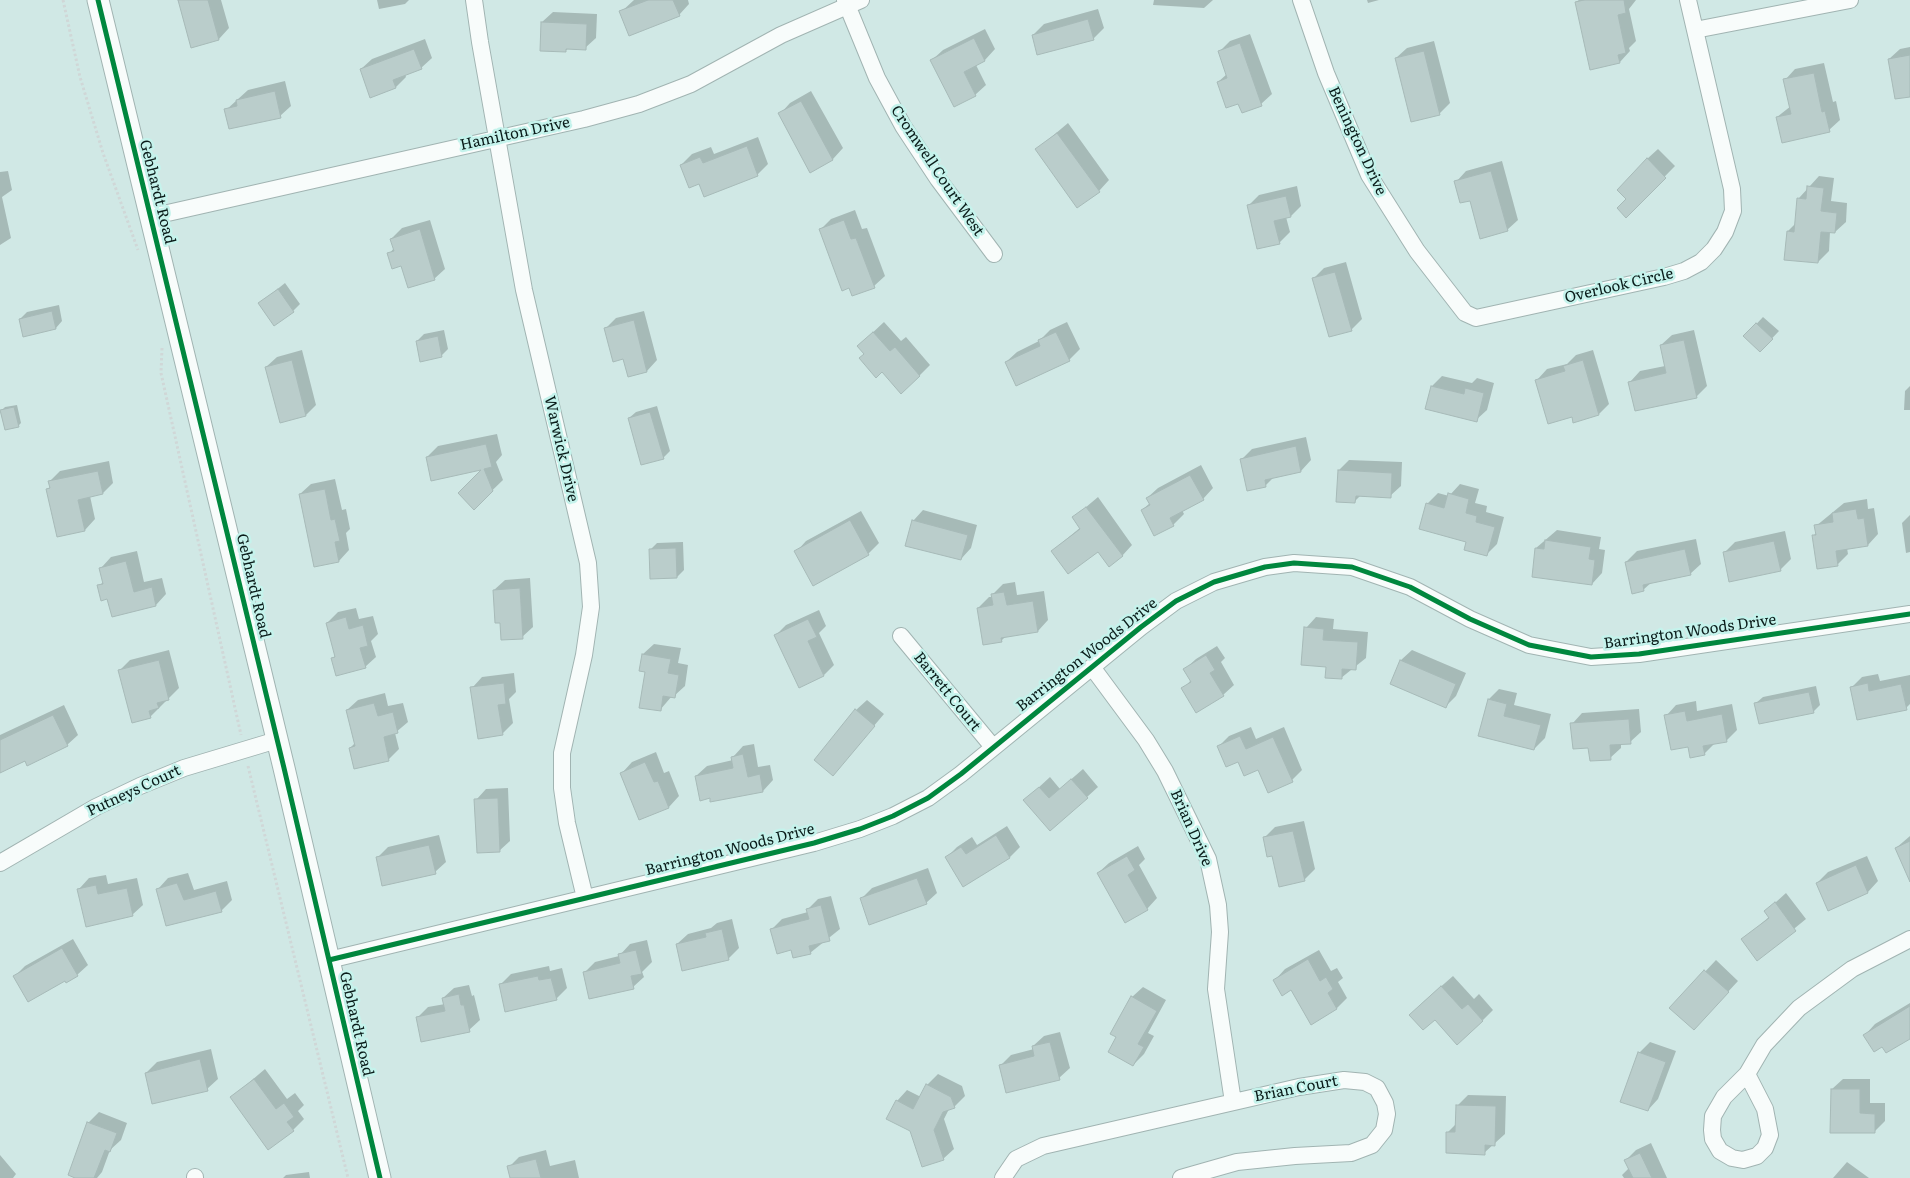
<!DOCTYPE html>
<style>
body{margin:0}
canvas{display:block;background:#d0e8e5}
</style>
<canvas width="1910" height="1178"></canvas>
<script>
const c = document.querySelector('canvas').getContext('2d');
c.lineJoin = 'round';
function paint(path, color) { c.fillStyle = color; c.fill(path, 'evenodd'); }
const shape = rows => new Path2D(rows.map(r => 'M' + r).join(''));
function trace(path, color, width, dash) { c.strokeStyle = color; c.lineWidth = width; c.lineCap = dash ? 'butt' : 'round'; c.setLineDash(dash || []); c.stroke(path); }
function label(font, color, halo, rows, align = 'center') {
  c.font = font + ' Literata,serif'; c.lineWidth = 5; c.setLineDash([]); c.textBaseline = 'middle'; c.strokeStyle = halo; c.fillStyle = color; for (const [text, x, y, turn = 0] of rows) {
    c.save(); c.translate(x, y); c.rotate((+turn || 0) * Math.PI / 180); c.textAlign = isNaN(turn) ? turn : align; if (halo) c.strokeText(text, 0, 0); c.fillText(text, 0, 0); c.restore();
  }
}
const shadow = shape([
 [179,0,221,0,229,28,219,39],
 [377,0,409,0,405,4,379,9],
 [634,0,688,0,689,4,679,15,621,12],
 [1154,0,1213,0,1204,8,1153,5],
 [1367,0,1379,0,1368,3],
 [1579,0,1636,0,1629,9,1636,41,1629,48,1630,51,1620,62,1576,2],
 [1098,9,1104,28,1093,39,1033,35,1044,24],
 [553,12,597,14,596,38,585,48,569,48,565,51,542,22],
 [985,29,995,49,985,60,976,65,986,85,975,95,932,60,943,50],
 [1250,34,1272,94,1261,104,1239,102,1218,82,1227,74,1219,52,1230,41],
 [425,39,432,58,421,68,405,74,406,77,396,87,361,69,372,59],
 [1434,41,1450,103,1439,114,1396,58,1407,48],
 [1910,47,1910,95,1889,59,1900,49],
 [1824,63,1833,102,1836,101,1840,120,1829,130,1777,117,1791,106,1785,80,1795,69],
 [285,81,291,106,280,116,226,110,248,90],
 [811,91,843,148,833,159,810,172,780,114,790,103],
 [1068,123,1109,180,1099,191,1036,150],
 [758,137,768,164,757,175,699,182,681,165,692,154,711,147,714,154],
 [1658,149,1675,166,1626,216,1627,199,1647,159],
 [1502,161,1518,220,1507,230,1456,182,1466,171],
 [8,171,12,190,2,197,11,238,0,245,0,172],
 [1819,176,1834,178,1831,201,1847,203,1846,222,1835,232,1830,232,1829,251,1818,262,1788,231,1796,223,1799,198],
 [1297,186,1301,206,1291,216,1286,217,1290,232,1279,243,1248,206,1259,195],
 [855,210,862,229,867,228,885,276,874,286,821,229,831,219],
 [430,220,445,269,434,279,402,264,389,254,394,248,391,239,402,228],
 [1346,262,1362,319,1351,330,1313,279,1324,268],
 [285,283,300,304,293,311,260,303],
 [59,305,62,321,56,328,20,319,27,312],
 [644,311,657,360,647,371,624,357,606,328,616,318],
 [1763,317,1779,331,1760,351,1745,336],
 [884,322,901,341,906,337,930,365,919,376,865,354,869,336],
 [1067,322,1080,349,1069,360,1006,362,1017,352,1039,341,1050,330],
 [444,330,448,349,441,356,417,341,424,334],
 [1694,330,1707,386,1696,397,1630,382,1640,371,1665,366,1661,345,1672,335],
 [302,350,316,405,306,415,281,422,266,367,277,357],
 [1593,350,1609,404,1599,414,1573,416,1537,380,1547,369,1567,364,1576,355],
 [1442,376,1472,383,1477,378,1494,383,1487,410,1476,420,1432,386],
 [1910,386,1910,410,1904,410,1905,391],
 [17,405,21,423,18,426,2,410,5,407],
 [657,406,670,451,663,458,629,418,636,412],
 [497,434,502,455,496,462,503,480,474,508,459,493,485,467,427,457,438,446],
 [1306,437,1311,460,1301,471,1274,477,1266,485,1242,459,1252,449],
 [1349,460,1402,462,1401,486,1390,496,1361,495,1355,501,1339,470],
 [109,461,113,483,103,493,90,496,95,519,85,530,58,536,47,490,51,486,50,481,60,471],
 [1201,465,1213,488,1203,499,1182,510,1184,514,1173,525,1142,510,1150,503,1147,498,1158,488],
 [335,479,342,510,346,509,350,529,346,533,349,550,339,561,300,494,311,484],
 [1460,484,1479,489,1475,503,1487,506,1486,512,1504,517,1497,544,1486,555,1427,504,1438,493,1449,496],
 [1098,497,1132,545,1122,556,1098,550,1052,551,1081,527,1073,518],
 [1867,499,1868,509,1874,508,1878,534,1868,545,1847,548,1848,554,1838,564,1813,536,1817,532,1816,526,1844,503],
 [923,510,977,525,971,548,961,559,913,521],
 [861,511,879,543,868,554,796,552,806,541],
 [1910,515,1910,552,1906,553,1902,523],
 [1557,530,1601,537,1599,549,1605,550,1602,573,1592,584,1536,548],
 [1785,531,1791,559,1780,570,1725,552,1735,542],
 [1696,539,1701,564,1690,574,1652,582,1643,590,1626,562,1637,551],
 [683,542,684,570,677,577,650,550,657,543],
 [137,551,144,582,162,578,166,594,156,605,108,598,99,586,104,581,101,568,111,557],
 [530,578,533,627,522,637,501,621,494,590,505,580],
 [1015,582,1017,595,1044,591,1048,620,1038,631,1006,636,1001,641,978,608,989,597,993,597,993,594,1003,584],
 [356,608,359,619,373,616,378,634,371,641,376,657,365,667,332,659,336,655,327,623,338,612],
 [819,610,826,626,819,633,834,665,824,675,776,635,786,625],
 [1316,617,1334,619,1333,629,1368,632,1366,658,1341,678,1327,666,1306,628],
 [654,644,681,648,678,663,688,665,685,686,674,696,672,696,660,710,646,671,643,654],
 [1217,646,1225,658,1221,662,1234,685,1223,695,1183,689,1191,680,1185,669,1196,659],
 [169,650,179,688,150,717,120,670,130,660],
 [1412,650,1466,673,1456,696,1445,707,1391,684,1401,660],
 [514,673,516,692,509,699,513,723,502,734,472,688,482,677],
 [1878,674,1880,681,1910,675,1910,704,1906,708,1851,688,1862,677],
 [1816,686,1820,705,1813,712,1756,703,1763,697],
 [1499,689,1517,693,1514,705,1551,714,1545,738,1534,749,1480,735,1489,699],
 [385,693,388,706,403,703,408,722,395,733,399,749,389,759,350,748,355,743,347,710,358,700],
 [867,700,884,714,833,774,856,710],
 [1696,701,1697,711,1732,704,1737,730,1727,740,1715,743,1704,754,1689,746,1666,716,1676,705],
 [64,705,78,735,67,745,0,771,0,735],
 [1639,709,1641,732,1630,742,1621,743,1621,748,1610,758,1590,746,1572,724,1582,713],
 [1251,727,1256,739,1284,727,1302,770,1292,780,1239,761,1219,746,1229,736],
 [754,744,758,767,770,765,773,780,763,791,710,797,696,776,707,766,733,760,733,757,743,746],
 [656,752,664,773,669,771,679,796,669,807,640,818,622,773,632,762],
 [1083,769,1098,787,1087,797,1025,800,1050,777,1060,789],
 [508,788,510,841,499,851,476,800,486,789],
 [1304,821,1315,869,1304,880,1273,855,1264,838,1275,827],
 [1007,826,1020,847,1010,857,964,886,946,858,957,847,972,837,977,845],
 [439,835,446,862,435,872,377,858,388,847],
 [1910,836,1910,868,1896,848],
 [1138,846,1145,859,1139,865,1157,898,1147,909,1098,873,1109,863],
 [1867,856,1878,881,1868,892,1828,909,1817,883,1828,872],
 [928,868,937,893,926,903,861,899,872,888],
 [188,873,194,890,227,881,232,900,221,911,167,925,158,889,168,878],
 [106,875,108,884,137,878,143,905,132,915,79,889,89,878],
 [1786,893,1806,919,1757,959,1743,940,1770,916,1766,911],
 [831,896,840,929,810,953,792,949,772,929,782,919,808,912,808,909,818,899],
 [732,919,739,948,728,959,677,944,688,934,711,928,717,923],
 [73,939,88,965,77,975,15,976,25,966],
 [647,940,652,962,642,972,644,977,633,987,584,973,595,962,619,956,630,944],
 [1319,950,1331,971,1337,968,1343,978,1338,982,1347,998,1337,1008,1312,1023,1292,989,1275,980,1285,969],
 [1716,960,1738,981,1704,1018,1671,1008],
 [549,966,550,971,562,968,567,988,556,999,500,985,511,974],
 [1453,976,1474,999,1479,994,1493,1010,1483,1020,1421,1004],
 [469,985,472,996,474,995,480,1020,469,1030,417,1018,428,1007,445,1004,443,998,454,988],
 [1143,987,1166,1000,1148,1033,1154,1036,1144,1054,1133,1065,1118,1037,1132,997],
 [1910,1003,1910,1037,1883,1045,1865,1035,1875,1024],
 [1060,1032,1070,1068,1059,1078,1000,1066,1011,1055,1034,1049,1033,1046,1044,1036],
 [1650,1042,1676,1051,1658,1099,1648,1110,1639,1053],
 [211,1049,218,1079,207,1089,146,1073,157,1062],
 [265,1069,287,1099,295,1093,304,1105,298,1111,304,1119,293,1130,232,1097],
 [938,1074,962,1086,965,1096,954,1107,949,1109,944,1119,954,1149,943,1159,911,1130,897,1101,907,1090,921,1097,927,1085],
 [1843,1079,1870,1079,1870,1103,1885,1103,1885,1121,1874,1132,1832,1089],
 [1468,1095,1506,1096,1505,1134,1484,1153,1448,1132,1456,1124,1457,1106],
 [99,1112,127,1123,121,1140,110,1150,102,1172,97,1178,79,1178,88,1123],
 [1651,1143,1667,1178,1624,1178,1622,1175,1629,1168,1626,1160,1636,1150],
 [546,1150,550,1166,575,1160,579,1178,511,1178,509,1167,519,1157],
 [0,1155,16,1174,13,1178,0,1178],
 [1847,1162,1869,1178,1833,1178],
 [309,1172,310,1178,283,1178,286,1175]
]);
const building = shape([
 [178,0,208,0,219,40,191,48,178,0],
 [648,0,673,0,680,16,629,36,619,11,648,0],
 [1584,0,1624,0,1626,13,1618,15,1626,53,1618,55,1620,63,1590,70,1575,2,1584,0],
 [1088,19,1094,40,1037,55,1032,35,1088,19],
 [541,22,587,24,586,50,566,49,566,52,540,51,541,22],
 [974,38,985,61,964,72,976,96,954,107,930,60,974,38],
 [1240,43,1262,106,1242,113,1238,104,1226,108,1217,82,1227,78,1218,51,1240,43],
 [414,49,422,69,393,80,396,88,370,98,360,69,414,49],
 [1424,51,1440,115,1411,122,1395,58,1424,51],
 [1910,55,1910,97,1895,99,1888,59,1910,55],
 [1814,73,1822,112,1825,111,1830,132,1782,143,1776,117,1791,114,1783,79,1814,73],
 [275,91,281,118,229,129,224,109,237,106,236,100,275,91],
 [801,101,833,160,810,173,778,113,801,101],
 [1057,133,1100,192,1077,208,1035,149,1057,133],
 [747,146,758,176,704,197,699,184,689,188,680,165,700,157,703,163,747,146],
 [1647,158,1666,178,1626,218,1617,208,1626,199,1617,190,1647,158],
 [1491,171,1508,231,1480,239,1470,201,1460,203,1454,181,1491,171],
 [1807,186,1824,188,1821,211,1837,213,1835,233,1821,232,1818,263,1784,260,1787,231,1794,232,1797,198,1806,199,1807,186],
 [1286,196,1291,217,1274,221,1280,244,1257,249,1247,205,1286,196],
 [844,220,851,239,856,238,875,288,852,296,849,288,842,291,819,229,844,220],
 [420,229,435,280,408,288,401,266,392,269,387,253,394,251,390,239,420,229],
 [1335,272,1352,331,1329,337,1312,278,1335,272],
 [278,289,294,312,274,326,258,303,278,289],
 [52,311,56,329,23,337,19,319,52,311],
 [634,320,647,372,628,377,623,359,613,362,604,328,634,320],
 [1756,323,1773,339,1760,352,1743,336,1756,323],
 [873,332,890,351,895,347,920,376,901,394,882,372,876,378,859,358,864,354,857,346,873,332],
 [1056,332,1070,361,1016,386,1005,362,1040,346,1038,340,1056,332],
 [438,336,442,357,420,362,416,341,438,336],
 [1684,340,1697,398,1635,411,1628,382,1666,373,1660,345,1684,340],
 [292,360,306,416,280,423,265,367,292,360],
 [1583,360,1599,415,1573,423,1572,417,1548,424,1535,380,1565,371,1563,366,1583,360],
 [1431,386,1464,394,1465,388,1484,393,1477,422,1425,409,1431,386],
 [14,407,19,427,5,430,0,410,14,407],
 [650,412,664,459,641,465,628,418,650,412],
 [486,444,492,467,484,469,493,491,474,510,458,493,481,470,431,481,426,457,486,444],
 [1296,446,1301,472,1265,480,1266,487,1247,491,1240,459,1296,446],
 [1338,470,1392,473,1391,498,1356,496,1355,503,1336,502,1338,470],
 [98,471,103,494,78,500,85,531,57,537,46,489,50,488,48,481,98,471],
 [1190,475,1204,500,1170,518,1174,526,1154,536,1141,510,1150,505,1146,498,1190,475],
 [325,489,331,520,335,519,340,541,335,542,339,562,314,567,299,494,325,489],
 [1448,493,1469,499,1466,513,1477,516,1476,522,1495,527,1487,556,1464,550,1466,542,1419,529,1426,503,1444,508,1448,493],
 [1086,507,1123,556,1109,567,1098,552,1068,574,1051,551,1080,529,1072,517,1086,507],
 [1856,509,1858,519,1864,518,1868,546,1836,551,1838,566,1817,569,1812,535,1816,535,1814,525,1833,522,1832,513,1856,509],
 [850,520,869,555,813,586,794,551,850,520],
 [912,520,968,535,961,560,905,546,912,520],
 [1545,540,1591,547,1589,559,1595,560,1592,585,1532,577,1535,548,1544,549,1545,540],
 [1774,541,1781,571,1729,582,1723,552,1774,541],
 [676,548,677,578,650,579,649,549,676,548],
 [1685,549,1691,575,1643,585,1644,591,1632,594,1625,562,1685,549],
 [126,561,134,592,152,587,156,606,112,617,107,599,101,601,97,585,103,584,99,568,126,561],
 [520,588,523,639,501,640,500,623,495,623,493,590,520,588],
 [1004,592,1007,605,1033,601,1038,632,1001,638,1002,642,983,645,977,608,993,605,991,594,1004,592],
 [346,617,349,629,363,625,368,646,360,648,366,668,336,676,331,658,335,657,326,623,346,617],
 [808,619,817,637,808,641,824,676,799,688,774,635,808,619],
 [1304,627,1324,629,1323,640,1358,642,1356,670,1342,669,1342,679,1325,678,1326,667,1301,665,1304,627],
 [642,654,671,659,668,673,679,675,675,698,663,696,661,711,639,708,645,672,639,671,642,654],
 [1206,655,1215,670,1210,673,1224,696,1196,713,1181,688,1191,682,1183,669,1206,655],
 [159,660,169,700,157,703,159,708,149,711,151,718,132,723,118,670,159,660],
 [1400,660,1456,684,1446,708,1390,684,1400,660],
 [504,683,506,704,498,705,503,735,478,739,470,687,504,683],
 [1868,683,1869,691,1901,684,1907,710,1857,720,1850,687,1868,683],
 [1809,692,1814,713,1759,724,1754,703,1809,692],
 [1488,699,1507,704,1504,716,1541,725,1534,750,1478,736,1488,699],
 [374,703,378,716,393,712,398,733,384,737,389,761,354,769,349,748,355,746,346,710,374,703],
 [855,709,875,726,833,776,814,760,855,709],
 [1685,711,1687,721,1722,714,1727,742,1703,746,1705,755,1690,758,1688,747,1671,750,1664,715,1685,711],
 [53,715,68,746,27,766,25,761,0,773,0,740,53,715],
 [1629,719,1631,744,1610,745,1611,760,1590,761,1588,748,1573,749,1570,723,1629,719],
 [1240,736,1246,749,1273,737,1293,782,1268,793,1258,770,1244,776,1238,762,1226,767,1217,746,1240,736],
 [743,754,748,777,760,774,763,792,710,802,710,798,700,801,695,776,733,768,731,757,743,754],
 [645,762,654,782,658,781,669,808,639,820,620,773,645,762],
 [1071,779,1088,798,1050,831,1023,800,1039,787,1049,798,1071,779],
 [498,798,500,852,477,853,474,799,498,798],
 [1293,831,1305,881,1279,887,1272,856,1267,857,1263,837,1293,831],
 [996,835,1010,858,963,887,945,857,961,847,966,854,996,835],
 [1910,841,1910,882,1895,848,1910,841],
 [429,845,436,874,382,886,376,857,429,845],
 [1127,856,1135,870,1128,875,1148,910,1125,923,1097,873,1127,856],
 [1856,865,1868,893,1828,911,1816,883,1856,865],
 [917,878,927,904,869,925,860,898,917,878],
 [177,883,184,900,216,891,222,912,166,926,156,889,177,883],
 [96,885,98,894,127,888,133,916,86,927,77,889,96,885],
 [1775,902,1796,931,1757,961,1741,939,1769,918,1764,911,1775,902],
 [821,905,830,941,809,946,811,954,793,958,791,950,777,954,770,929,809,919,806,909,821,905],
 [722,929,729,960,682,971,676,944,706,937,705,933,722,929],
 [62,948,78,976,66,983,65,981,28,1002,13,976,62,948],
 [636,950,642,974,631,976,634,989,589,999,583,972,620,963,618,954,636,950],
 [1308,959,1320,981,1326,977,1333,989,1328,993,1337,1009,1311,1025,1291,990,1282,996,1273,980,1308,959],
 [1704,970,1729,992,1694,1030,1669,1008,1704,970],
 [538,976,539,980,551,978,557,1000,505,1012,499,984,538,976],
 [1441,986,1462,1009,1468,1004,1483,1021,1457,1045,1435,1020,1423,1030,1409,1015,1441,986],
 [459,994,461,1005,464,1005,470,1032,421,1042,416,1017,445,1011,442,998,459,994],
 [1131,996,1157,1011,1138,1044,1144,1047,1133,1066,1108,1052,1116,1037,1110,1034,1131,996],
 [1910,1006,1910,1039,1886,1053,1882,1047,1874,1052,1863,1035,1910,1006],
 [1050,1042,1060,1080,1006,1093,999,1065,1034,1056,1032,1046,1050,1042],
 [1638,1052,1666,1062,1648,1111,1620,1102,1638,1052],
 [200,1059,208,1091,152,1104,145,1073,200,1059],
 [254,1079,276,1109,284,1103,294,1117,287,1122,294,1131,268,1150,230,1097,254,1079],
 [926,1084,951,1097,955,1108,943,1112,934,1130,944,1160,922,1167,910,1131,886,1119,896,1100,913,1109,926,1084],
 [1831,1089,1860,1089,1860,1113,1875,1114,1875,1133,1830,1133,1831,1089],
 [1456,1105,1496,1106,1495,1146,1485,1145,1485,1155,1446,1153,1446,1132,1455,1132,1456,1105],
 [87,1122,117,1133,110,1152,105,1150,94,1178,75,1178,68,1175,87,1122],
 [1640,1153,1652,1178,1633,1178,1624,1160,1640,1153],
 [536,1159,541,1178,510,1178,507,1166,536,1159]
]);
const path = shape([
 [63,0,80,77,103,153,138,250],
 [162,348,161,373,241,735],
 [248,766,348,1178]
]);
const minor = shape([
 [474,0,480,42,524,290,588,563,591,607,584,655,562,753,562,788,567,823,585,898],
 [845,0,877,78,903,126,938,179,994,254],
 [1301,0,1326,73,1369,175,1417,251,1465,313,1476,318,1664,277,1684,271,1701,262,1714,249,1725,232,1733,211,1732,189,1688,0],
 [1695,30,1850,0],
 [150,217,584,119,639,104,691,84,781,35,861,0],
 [901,636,993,747],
 [1092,667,1146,740,1165,771,1208,859,1218,905,1220,932,1216,989,1233,1102],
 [0,863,96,807,140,786,184,768,277,740],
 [329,960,814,843,860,829,893,816,928,798,961,774,1141,627,1176,601,1214,582,1265,567,1294,563,1352,567,1410,587,1470,619,1529,645,1591,657,1639,654,1910,614],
 [1747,1074,1765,1109,1770,1135,1765,1148,1757,1156,1743,1160,1732,1158,1720,1151,1713,1139,1712,1130,1713,1116,1724,1097,1747,1074],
 [1747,1074,1764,1045,1799,1008,1852,969,1910,939],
 [195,1177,195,1178],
 [1003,1178,1016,1159,1043,1146,1299,1087,1344,1080,1365,1082,1377,1088,1385,1103,1387,1114,1384,1130,1372,1145,1351,1153,1295,1156,1237,1162,1181,1178]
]);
const tertiary = shape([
 [98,0,284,768,380,1178]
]);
const cycleway = shape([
 [98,0,284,768,380,1178],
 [329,960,814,843,860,829,893,816,928,798,961,774,1141,627,1176,601,1214,582,1265,567,1294,563,1352,567,1410,587,1470,619,1529,645,1591,657,1639,654,1910,614]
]);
const streetNames = [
 ["Hamilton Drive",515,134,-12],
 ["Benington Drive",1357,141,65],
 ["Cromwell Court West",937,171,56],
 ["Gebhardt Road",157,192,76],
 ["Overlook Circle",1619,286,-13],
 ["Warwick Drive",561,449,77],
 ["Gebhardt Road",253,586,77],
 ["Barrington Woods Drive",1690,632,-8],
 ["Barrington Woods Drive",1087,655,-38],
 ["Barrett Court",947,692,51],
 ["Putneys Court",134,791,-25],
 ["Brian Drive",1191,828,66],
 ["Barrington Woods Drive",730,850,-14],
 ["Gebhardt Road",356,1024,77],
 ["Brian Court",1296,1089,-11]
];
paint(shadow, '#0003');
paint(building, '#bacdcb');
trace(building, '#a7bab8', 1);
trace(minor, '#a1b4b2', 18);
trace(tertiary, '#a1b4b2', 23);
trace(path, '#d0d7d7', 3, [2.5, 2.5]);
trace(minor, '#f8fcfb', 16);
trace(tertiary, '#f8fcfb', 21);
trace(cycleway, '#00873e', 5);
label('15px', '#0a1c1a', '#c5f3ec', streetNames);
</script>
